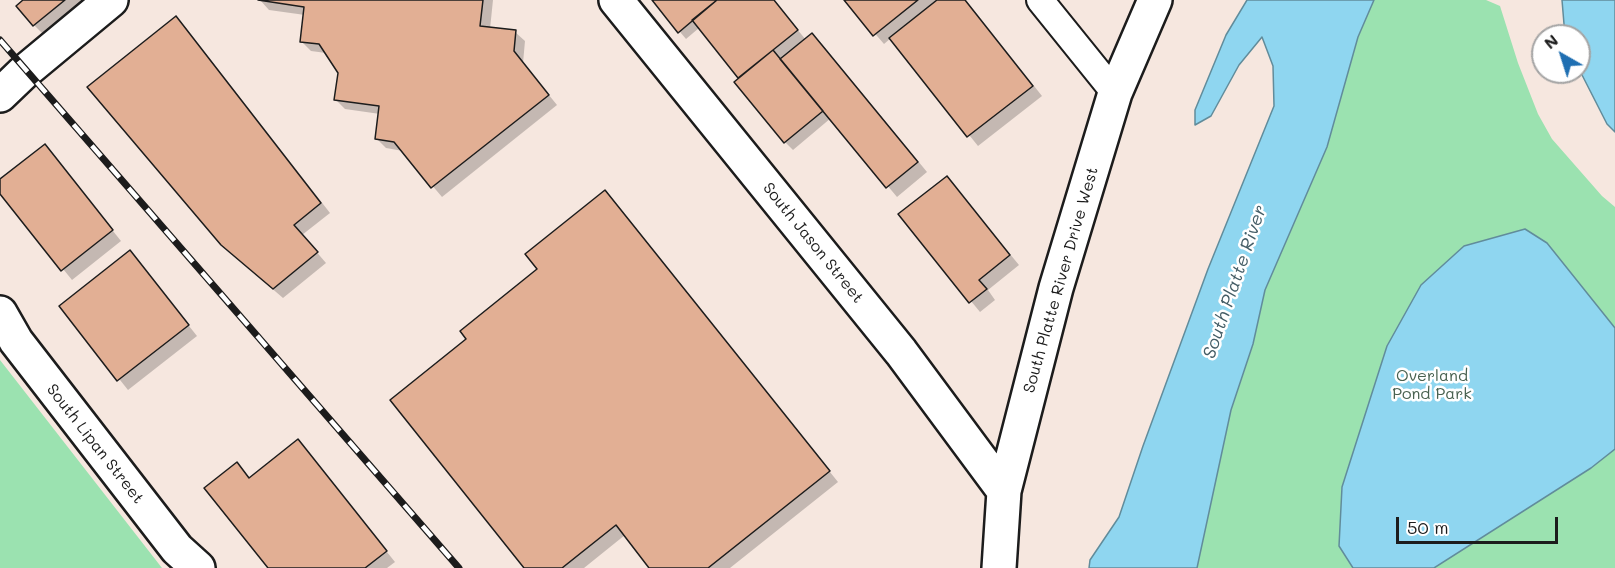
<!DOCTYPE html>
<style>
body{margin:0}
#map{position:relative;width:1615px;height:568px;overflow:hidden;background:#f6e7df;font-family:Mali,sans-serif}
canvas{display:block}
.north{position:absolute;left:1531px;top:24px;width:60px;height:60px;box-sizing:border-box;background:#fff;border:2px solid #a4a4a4;border-radius:50%;rotate:321deg;font-size:16px;font-weight:700;line-height:24px;text-align:center;color:#1c1c1c}
.north::after{content:'';display:block;margin:auto;width:21px;height:27px;background:#1f6fb2;clip-path:polygon(50% 0,100% 100%,50% 72%,0 100%)}
.scale{position:absolute;left:1396px;top:517px;width:162px;height:27px;box-sizing:border-box;border:3px solid #1c1c1c;border-top:0;padding-left:8px;font-size:18px;line-height:21px;white-space:nowrap;color:#1c1c1c;-webkit-text-stroke:4px #fff;paint-order:stroke}
</style>
<div id="map">
<canvas width="1615" height="568"></canvas>
<div class="north">N</div>
<div class="scale">50 m</div>
</div>
<script>
const c = document.querySelector('canvas').getContext('2d');
c.lineJoin = 'round';
function paint(path, color) { c.fillStyle = color; c.fill(path, 'evenodd'); }
const shape = rows => new Path2D(rows.map(r => 'M' + r).join(''));
function trace(path, color, width, dash) { c.strokeStyle = color; c.lineWidth = width; c.lineCap = dash ? 'butt' : 'round'; c.setLineDash(dash || []); c.stroke(path); }
function label(font, color, halo, rows, align = 'center') {
  c.font = font + ' Mali,sans-serif'; c.lineWidth = 5; c.setLineDash([]); c.textBaseline = 'middle'; c.strokeStyle = halo; c.fillStyle = color; for (const [text, x, y, turn = 0] of rows) {
    c.save(); c.translate(x, y); c.rotate((+turn || 0) * Math.PI / 180); c.textAlign = isNaN(turn) ? turn : align; if (halo) c.strokeText(text, 0, 0); c.fillText(text, 0, 0); c.restore();
  }
}
const green = shape([
 [1374,0,1486,0,1500,6,1518,63,1538,114,1552,139,1602,196,1615,207,1615,568,1197,568,1231,410,1253,344,1265,290,1327,147,1358,37],
 [0,360,162,568,0,568]
]);
const water = shape([
 [1247,0,1374,0,1358,37,1327,147,1265,290,1253,344,1231,410,1197,568,1089,568,1090,560,1119,517,1143,446,1208,269,1274,106,1273,66,1262,37,1239,65,1211,116,1195,125,1195,110,1226,35,1247,0],
 [1562,0,1615,0,1615,132,1607,124,1579,69,1579,36,1565,36,1562,0],
 [1525,229,1547,243,1615,328,1615,449,1591,468,1434,568,1353,568,1339,546,1342,487,1387,346,1421,285,1464,246,1525,229]
]);
const shadow = shape([
 [25,0,86,0,44,35,34,25],
 [260,0,493,0,490,29,515,32,525,41,523,63,557,105,442,197,403,151,386,148,376,138,380,114,345,109,335,99,339,73,326,53,311,51,301,41,305,15,269,10],
 [653,0,773,0,806,40,812,35,822,44,927,172,897,197,831,118,793,150,785,142,740,79,699,28,686,39],
 [846,0,966,0,1042,96,978,146,891,38,884,44],
 [176,18,186,28,330,213,302,235,326,263,283,298,233,255],
 [45,146,121,241,72,280,0,191,0,181],
 [947,178,1019,265,988,290,995,300,980,312,900,215],
 [605,192,838,482,730,568,651,568,625,535,584,568,526,568,468,339,540,269],
 [130,252,197,336,128,390,61,306],
 [298,441,395,562,387,568,270,568,237,464,251,479]
]);
const building = shape([
 [23,0,65,0,33,26,16,6,23,0],
 [258,0,483,0,480,26,516,30,514,51,549,95,431,188,394,142,375,139,379,106,334,100,338,73,319,44,300,42,304,7,258,0],
 [652,0,717,0,678,33,652,0],
 [717,0,774,0,798,30,738,78,692,20,717,0],
 [844,0,918,0,873,36,844,0],
 [937,0,965,0,1033,86,967,137,889,38,937,0],
 [176,16,321,203,294,225,318,252,273,289,221,245,87,87,176,16],
 [812,33,918,162,886,188,780,59,812,33],
 [773,50,823,111,784,143,734,82,773,50],
 [45,144,113,230,61,271,0,194,0,179,45,144],
 [947,176,1010,255,979,280,987,289,969,303,898,214,947,176],
 [605,190,830,471,708,568,649,568,616,525,562,568,524,568,390,400,466,339,460,331,537,269,525,254,605,190],
 [130,250,189,325,117,381,59,306,130,250],
 [298,439,387,551,365,568,268,568,204,488,237,462,249,478,298,439]
]);
const street = shape([
 [1040,0,1115,93]
]);
const secondary = shape([
 [616,0,901,352,1004,491],
 [0,95,23,73,111,0],
 [0,313,16,341,177,549,198,568],
 [999,568,1004,491,1056,288,1115,93,1155,0]
]);
const rail = shape([
 [0,40,459,568]
]);
const streetNames = [
 ["South Jason Street",813,243,51],
 ["South Platte River Drive West",1061,280,-74],
 ["South Lipan Street",95,444,52]
];
const parkNames = [
 ["Overland",1432,376],
 ["Pond Park",1432,394]
];
const waterNames = [
 ["South Platte River",1235,282,-71]
];
paint(green, '#9be2b0');
paint(water, '#8fd6f0');
trace(water, '#618c9b', 1.5);
paint(shadow, '#0003');
paint(building, '#e2af94');
trace(building, '#1c1c1c', 1.5);
trace(street, '#1c1c1c', 30);
trace(secondary, '#1c1c1c', 38);
trace(street, '#fff', 26);
trace(secondary, '#fff', 33);
trace(rail, '#1c1c1c', 7);
trace(rail, '#fff', 4.5, [14]);
label('16px', '#1c1c1c', '#fff', streetNames);
label('16px', '#486150', '#fff', parkNames);
label('italic 18px', '#445d66', '#fff', waterNames);
</script>
